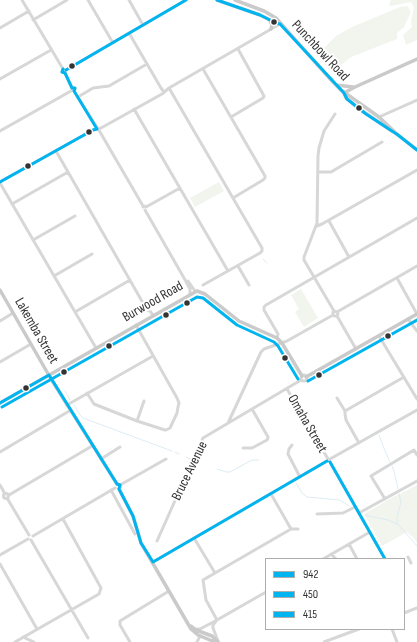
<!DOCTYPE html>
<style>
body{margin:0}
#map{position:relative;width:417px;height:642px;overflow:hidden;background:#fff;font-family:"Sofia Sans Condensed",sans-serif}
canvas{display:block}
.legend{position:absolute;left:265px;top:558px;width:140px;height:72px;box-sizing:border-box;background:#fff;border:1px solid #adadad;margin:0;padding:5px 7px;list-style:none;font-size:12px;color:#333}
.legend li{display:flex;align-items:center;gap:8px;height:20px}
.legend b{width:20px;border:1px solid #adadad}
</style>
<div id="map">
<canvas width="417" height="642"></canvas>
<ul class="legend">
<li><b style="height:5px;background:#00b5ef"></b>942</li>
<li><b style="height:5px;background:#00b5ef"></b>450</li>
<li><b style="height:5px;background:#00b5ef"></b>415</li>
</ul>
</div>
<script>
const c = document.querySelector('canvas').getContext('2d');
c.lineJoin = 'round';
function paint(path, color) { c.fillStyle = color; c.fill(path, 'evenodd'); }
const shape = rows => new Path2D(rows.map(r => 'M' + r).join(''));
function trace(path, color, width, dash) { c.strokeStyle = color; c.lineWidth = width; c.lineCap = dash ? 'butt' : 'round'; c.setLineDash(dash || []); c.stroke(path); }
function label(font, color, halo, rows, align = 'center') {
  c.font = font + ' "Sofia Sans Condensed",sans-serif'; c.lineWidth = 4; c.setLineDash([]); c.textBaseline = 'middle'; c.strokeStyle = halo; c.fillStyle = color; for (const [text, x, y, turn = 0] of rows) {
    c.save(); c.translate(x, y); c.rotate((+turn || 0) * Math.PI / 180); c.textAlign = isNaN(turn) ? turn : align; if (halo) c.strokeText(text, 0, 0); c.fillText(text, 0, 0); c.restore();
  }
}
const green = shape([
 [391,0,417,0,417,40,406,45,403,35,412,27,411,22,414,7,411,2,390,6,389,5],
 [407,6,410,10,410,14,404,27,397,33,397,39,351,57,332,72,317,56,318,54,336,36,352,27,400,7],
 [219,182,224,191,195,207,190,198],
 [301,289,318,318,304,327,295,312,299,309,291,295],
 [417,485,417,543,414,538,407,532,382,546,364,514,393,497,404,492]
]);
const stream = shape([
 [263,259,267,263],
 [65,391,70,400],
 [74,405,80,415,83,418,172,451],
 [379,435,385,451,390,462],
 [175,452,179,454],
 [186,457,190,459],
 [392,466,394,471,398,489],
 [217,469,226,472,230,472,252,460,259,460],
 [296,483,302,493,307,497,340,500,349,506],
 [399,494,401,502,397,518,397,523,417,546],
 [365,515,388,520,397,524]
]);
const minor = shape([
 [22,0,63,69,62,72,65,73,72,88,75,88,75,90,74,91,100,132,143,206],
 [88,0,113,43],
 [129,0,143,25],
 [33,20,67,0],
 [0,28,29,11],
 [129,33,161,88,164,92],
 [203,69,265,176,265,178,263,180,233,198],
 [66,70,186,0],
 [0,79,51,50],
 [169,88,262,248,262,251,260,253,203,285],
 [78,97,93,88,109,86,147,64],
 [134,109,228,271],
 [231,117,263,98,264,96,238,49],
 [379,117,417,100],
 [0,131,71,91],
 [56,151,147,310,150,311,153,315],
 [318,172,331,172,382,142],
 [0,182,93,130,101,128,162,94,169,88,280,24],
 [0,183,96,348],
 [12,204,68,172],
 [143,207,145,206,146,207,180,188],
 [145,210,184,278,190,289,190,294],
 [329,221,349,257],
 [317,226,322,224,417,170],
 [33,240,75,216],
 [238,266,249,285],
 [54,276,92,254],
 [397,278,417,314],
 [188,281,195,291],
 [334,311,304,260,304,257,317,223,318,156,319,148,324,131,335,114],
 [75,312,130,280],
 [337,312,417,266],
 [337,316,356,349],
 [408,319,417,331],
 [0,321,13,313],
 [379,336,417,399],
 [277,338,278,334,264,310,264,307,266,305,417,218],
 [0,362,31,344],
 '301 378a3 3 0 1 1 6 0a3 3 0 1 1-6 0Z',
 [287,389,328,459],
 [87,393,94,404,137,421,165,430,166,430,170,428,177,413,178,407,179,403,177,398,136,325],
 [337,398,345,411],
 [67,405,153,356],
 [137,421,144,401],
 [228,423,261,352,264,349,287,341,333,315,334,316,337,316,338,314,337,312,334,311,333,312,333,315],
 [359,443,346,420,345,414,345,411,404,377],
 [292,445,289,449,288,454,300,477],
 [243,448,252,448,267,440,268,438,268,437,252,409],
 [0,452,71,410],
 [101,459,120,447],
 [330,459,417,410],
 [330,462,385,559],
 [0,485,5,494],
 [120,485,166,459],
 [111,490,135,534],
 '3.5 496a2.5 2.5 0 1 1 5 0a2.5 2.5 0 1 1-5 0Z',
 [271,494,291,529],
 [9,495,92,446],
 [7,498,29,535],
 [385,499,371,476,414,450,417,455],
 [359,513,417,481],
 [317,514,343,513,355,507],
 [33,536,115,488],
 [194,538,215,573],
 [31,540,88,638],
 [157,541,203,438,301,380],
 [349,544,357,559],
 [331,554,336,559],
 [0,555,28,539],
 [408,557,411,563],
 [323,559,370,532],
 [153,562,327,461],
 [0,564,37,629],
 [404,613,417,608],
 [217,620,206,600,203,580,291,529,298,529],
 [216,621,213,625,213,628,218,641],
 [196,629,200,629,217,620,266,592],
 [392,629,397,642],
 [23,637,34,642],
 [15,642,99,594,101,588,63,519],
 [130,642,120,625,120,621,169,591],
 [197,642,200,636],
 [324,642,359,629]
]);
const major = shape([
 [217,0,260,15,276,23,280,24],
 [235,0,264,11,276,18,332,81,341,90,379,117,398,135,417,150],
 [270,21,272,25,271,29],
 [336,85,353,87],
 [344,93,355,87,417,59],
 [344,93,346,98,358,108,392,131],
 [0,290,51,379,117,484,120,485,120,487,119,489],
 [306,377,417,314],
 [0,403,197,291,205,294,239,321,277,338,282,343,302,376],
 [119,489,133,516,141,543,191,629,198,635,215,642],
 [191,626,196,630,212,636,218,642]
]);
const bus1 = shape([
 [49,375,117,484,120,485,119,489],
 [0,403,49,375],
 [330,462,385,559],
 [119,489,133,516,141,543,153,562],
 [153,562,327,461]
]);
const bus2 = shape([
 [217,0,260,15,276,23,280,24,344,93,347,99,366,114,398,135,417,150],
 [63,69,62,72,65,73,72,88,75,88,74,91,97,129],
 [66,70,186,0],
 [0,182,93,130,97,129]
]);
const bus3 = shape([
 [308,381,417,320],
 [2,407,197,297,203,298,237,325,274,342,278,346,298,379]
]);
const markers = [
 [274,22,3.5,"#333"],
 [72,66,3.5,"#333"],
 [359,108,3.5,"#333"],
 [89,132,3.5,"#333"],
 [28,166,3.5,"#333"],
 [187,303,3.5,"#333"],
 [166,315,3.5,"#333"],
 [388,336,3.5,"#333"],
 [109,346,3.5,"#333"],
 [285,358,3.5,"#333"],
 [64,372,3.5,"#333"],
 [319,375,3.5,"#333"],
 [26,388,3.5,"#333"]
];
const streetNames = [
 ["Punchbowl Road",320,51,47],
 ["Burwood Road",153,302,-30],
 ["Lakemba Street",36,331,60],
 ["Omaha Street",307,424,60],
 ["Bruce Avenue",190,471,-64]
];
paint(green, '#f1f5ed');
trace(stream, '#ddebf3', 1);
trace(minor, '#d7d7d7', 3);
trace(major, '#cacaca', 3.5);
trace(bus1, '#00b5ef', 3);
trace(bus2, '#00b5ef', 3);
trace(bus3, '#00b5ef', 3);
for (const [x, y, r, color] of markers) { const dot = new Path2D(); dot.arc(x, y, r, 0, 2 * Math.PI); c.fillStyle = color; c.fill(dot); trace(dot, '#fff', 1.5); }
label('14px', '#333', '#fff', streetNames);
</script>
